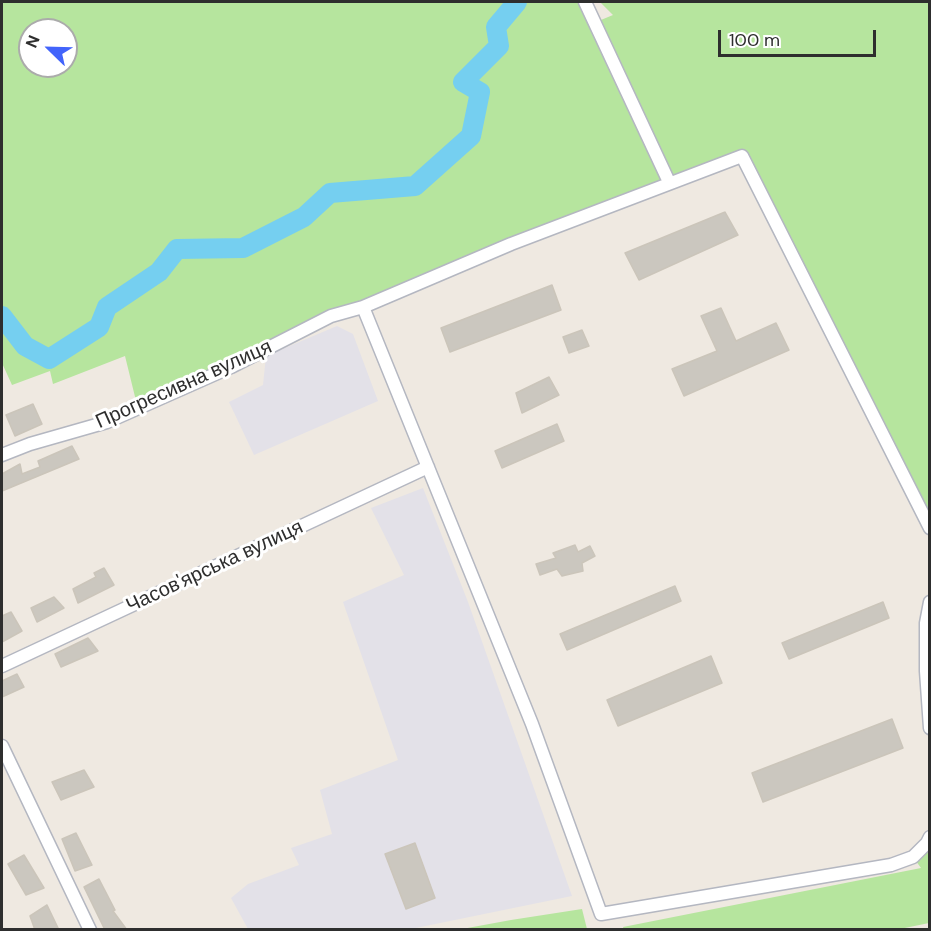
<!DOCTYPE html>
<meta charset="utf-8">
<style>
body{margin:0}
#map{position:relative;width:931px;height:931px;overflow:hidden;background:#efe9e1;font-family:"DM Sans",sans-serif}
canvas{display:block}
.frame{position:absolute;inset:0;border:3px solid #2e2e2e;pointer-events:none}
.north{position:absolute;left:18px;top:18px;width:60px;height:60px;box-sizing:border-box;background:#fff;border:2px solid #ababab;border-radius:50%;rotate:293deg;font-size:16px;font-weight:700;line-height:24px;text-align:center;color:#2e2e2e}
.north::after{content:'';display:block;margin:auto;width:21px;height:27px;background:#4264fb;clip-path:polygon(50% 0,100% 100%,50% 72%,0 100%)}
.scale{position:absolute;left:718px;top:30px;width:158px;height:27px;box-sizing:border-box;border:3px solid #2e2e2e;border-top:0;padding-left:8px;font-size:18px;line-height:21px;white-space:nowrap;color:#2e2e2e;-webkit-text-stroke:4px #fff;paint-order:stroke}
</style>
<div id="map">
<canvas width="931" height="931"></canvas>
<div class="frame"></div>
<div class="north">N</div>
<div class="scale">100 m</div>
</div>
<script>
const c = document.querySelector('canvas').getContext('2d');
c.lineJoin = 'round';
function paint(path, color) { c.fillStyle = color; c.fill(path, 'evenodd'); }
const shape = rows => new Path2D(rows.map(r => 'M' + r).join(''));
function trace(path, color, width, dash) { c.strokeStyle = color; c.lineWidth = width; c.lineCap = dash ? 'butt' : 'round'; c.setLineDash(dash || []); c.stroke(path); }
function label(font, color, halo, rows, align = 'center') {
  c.font = font + ' "DM Sans",sans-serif'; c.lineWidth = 6; c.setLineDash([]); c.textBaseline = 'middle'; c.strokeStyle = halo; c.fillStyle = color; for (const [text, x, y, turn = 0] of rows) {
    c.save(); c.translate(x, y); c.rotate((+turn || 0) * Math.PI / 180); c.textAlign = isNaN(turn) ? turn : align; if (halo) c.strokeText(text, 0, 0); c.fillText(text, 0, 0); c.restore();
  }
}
const industrial = shape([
 [337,326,353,334,378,401,254,455,229,402,263,385,266,356],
 [423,488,468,602,572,896,406,930,248,929,231,898,248,884,299,865,291,848,332,834,320,790,398,760,343,602,404,575,371,508]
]);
const green = shape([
 [2,2,585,2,596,22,613,15,600,2,929,2,929,521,742,156,363,307,138,409,125,356,53,384,50,371,12,385,2,363],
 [30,30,66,30,66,66,30,66],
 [929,837,929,923,895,930,624,930,623,927,921,868,913,857],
 [582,909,587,929,462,929,511,920]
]);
const river = shape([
 [2,316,25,346,49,359,99,327,107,307,159,272,177,249,243,248,304,217,330,193,415,186,471,136,480,92,463,82,499,46,496,27,517,2]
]);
const building = shape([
 [725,212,738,235,639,280,625,253,725,212],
 [552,285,561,310,450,352,441,328,552,285],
 [721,308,736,341,776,323,789,350,684,396,672,369,717,351,701,316,721,308],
 [582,330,589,346,569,353,563,337,582,330],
 [549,377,559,395,522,413,516,393,549,377],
 [33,404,42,424,15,436,6,415,33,404],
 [557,424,564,441,502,468,495,451,557,424],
 [72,446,79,459,2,491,2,474,20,464,22,474,40,467,38,461,72,446],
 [575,545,578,552,590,546,595,556,582,563,583,571,562,576,557,569,540,575,536,564,556,558,553,553,575,545],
 [104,568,114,585,78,603,73,589,96,577,94,573,104,568],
 [675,586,681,601,567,650,560,634,675,586],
 [54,597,64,608,37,622,31,608,54,597],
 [883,602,889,618,789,659,782,643,883,602],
 [11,612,22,631,2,642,2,616,11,612],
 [88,638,98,651,61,667,55,654,88,638],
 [711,656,722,683,618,726,607,700,711,656],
 [17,674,24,687,2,697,2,681,17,674],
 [892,719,903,748,763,802,752,773,892,719],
 [84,770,94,787,61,800,52,782,84,770],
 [76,833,92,865,75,871,62,839,76,833],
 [415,843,435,898,406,909,385,854,415,843],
 [24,855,44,888,26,895,8,864,24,855],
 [99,879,115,910,113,911,127,930,105,930,84,887,99,879],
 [47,905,59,930,35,930,30,916,47,905]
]);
const street = shape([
 [585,2,669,182],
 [363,307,532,724,601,914,891,865,913,857,927,843,930,837],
 [2,455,30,444,107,422,231,367,331,316,363,307,511,244,742,156,930,528],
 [930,602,926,623,926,671,930,728],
 [2,666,428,467],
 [2,746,90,930]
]);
const streetNames = [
 ["Прогресивна вулиця",184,385,-24],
 ["Часов'ярська вулиця",215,567,-25]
];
paint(industrial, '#e3e1e8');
paint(green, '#b6e59e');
trace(river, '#75cff0', 20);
paint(building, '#cbc7bf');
trace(building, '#cbc5ba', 1.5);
trace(street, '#b4b7c1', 15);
trace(street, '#fff', 12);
label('20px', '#2e2e2e', '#fff', streetNames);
</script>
